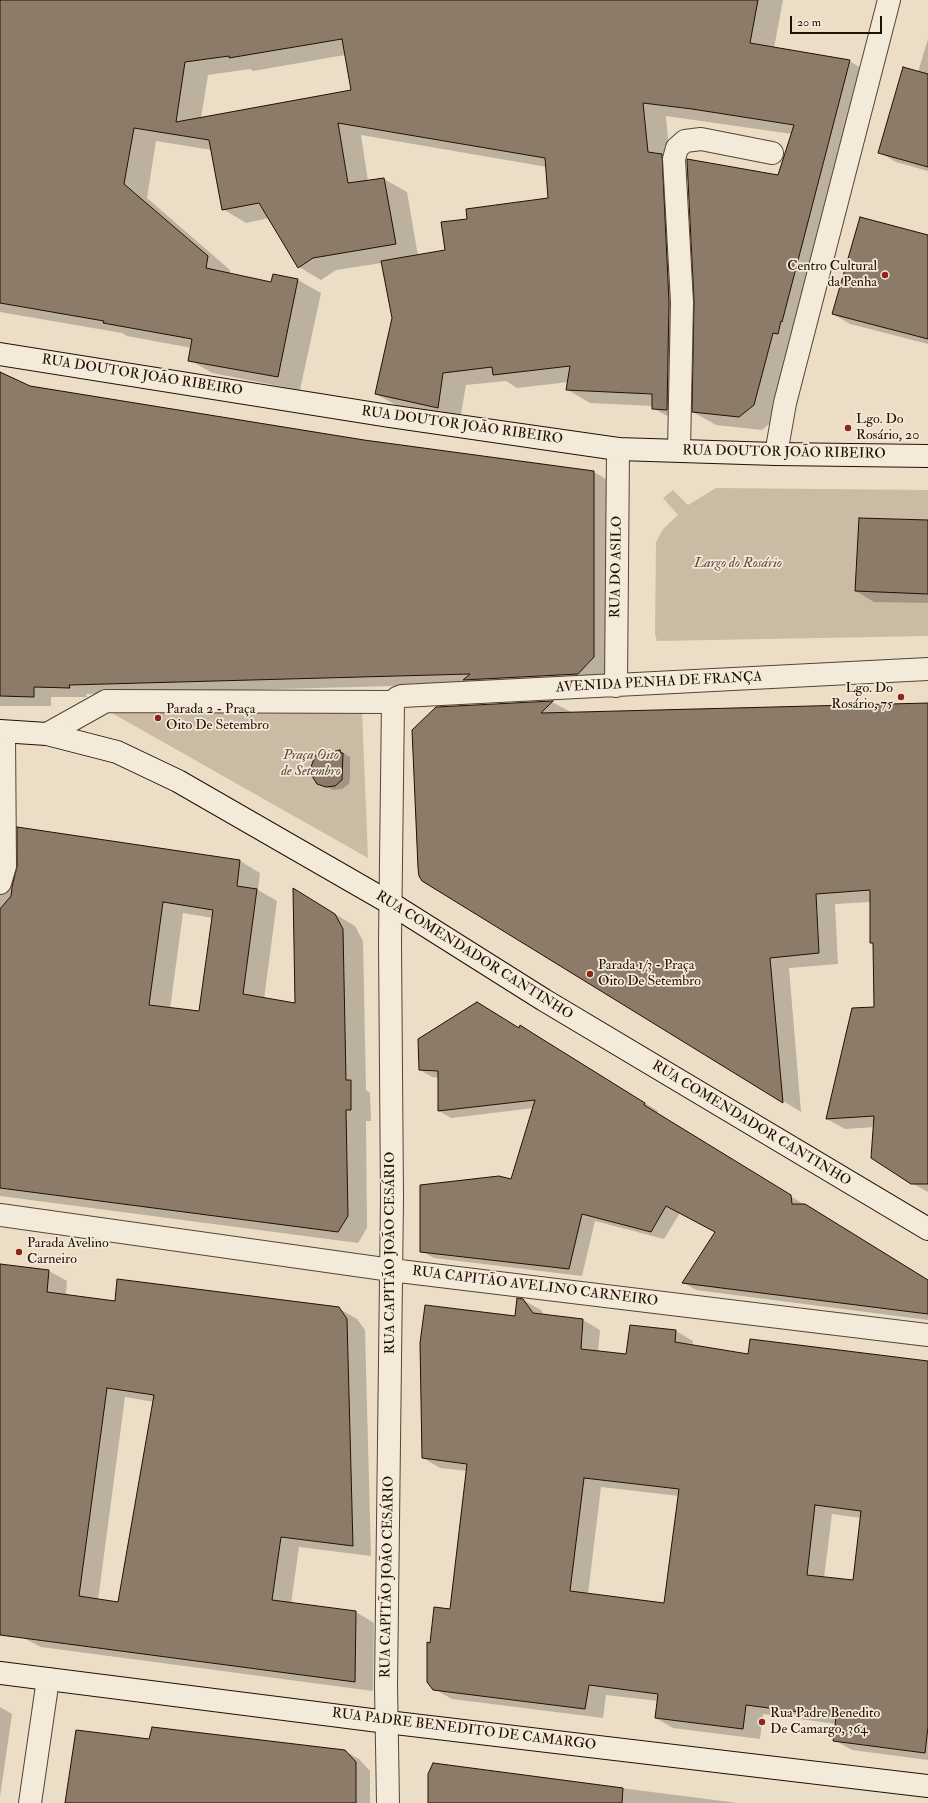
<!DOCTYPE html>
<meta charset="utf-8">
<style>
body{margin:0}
#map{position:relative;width:928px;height:1803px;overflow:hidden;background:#ecdec6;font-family:"IM FELL Double Pica",serif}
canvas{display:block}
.scale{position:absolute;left:790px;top:16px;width:92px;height:18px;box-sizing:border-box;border:2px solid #241003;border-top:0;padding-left:5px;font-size:12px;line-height:14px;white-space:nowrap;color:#241003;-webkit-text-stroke:3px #f3eada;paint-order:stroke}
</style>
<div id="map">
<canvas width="928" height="1803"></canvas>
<div class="scale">20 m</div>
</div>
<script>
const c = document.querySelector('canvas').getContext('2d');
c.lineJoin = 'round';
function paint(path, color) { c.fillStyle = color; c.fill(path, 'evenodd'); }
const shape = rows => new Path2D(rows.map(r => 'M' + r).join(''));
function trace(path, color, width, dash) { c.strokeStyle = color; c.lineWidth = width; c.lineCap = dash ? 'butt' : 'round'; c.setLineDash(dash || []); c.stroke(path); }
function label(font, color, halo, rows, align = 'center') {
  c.font = font + ' "IM FELL Double Pica",serif'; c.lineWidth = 3.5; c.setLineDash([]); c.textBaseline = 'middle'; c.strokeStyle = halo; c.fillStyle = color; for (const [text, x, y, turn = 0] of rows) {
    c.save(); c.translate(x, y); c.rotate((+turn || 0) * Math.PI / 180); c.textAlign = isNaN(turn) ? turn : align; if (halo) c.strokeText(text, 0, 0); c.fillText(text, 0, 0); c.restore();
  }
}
const green = shape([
 [716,488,928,490,928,636,657,641,655,634,656,542,663,529,678,515,663,498,673,490,688,505],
 [362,710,368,858,110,712]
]);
const shadow = shape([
 [0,0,783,0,774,48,849,61,872,74,776,418,762,430,716,425,693,412,779,176,792,134,666,116,670,160,676,421,653,408,653,406,590,403,568,390,569,382,517,388,506,381,466,385,460,420,399,407,376,394,393,318,382,263,336,270,321,280,299,267,269,218,246,223,223,209,212,150,156,141,147,198,230,270,230,274,272,283,298,280,321,293,300,390,212,373,190,360,192,348,127,336,122,333,0,312],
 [345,55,352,91,201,118,208,75,250,69,253,71],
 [361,135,547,167,550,199,468,220,446,251,418,256,407,192,384,179,368,181],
 [928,39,928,171,896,162,879,152,918,72],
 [928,236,928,344,850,324,833,314],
 [0,378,30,387,364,441,594,472,611,482,611,667,595,684,471,684,86,694,87,697,51,697,51,706,0,706],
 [928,521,928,603,874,602,856,591],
 [552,702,571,712,569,713,928,704,928,1192,912,1183,874,1127,845,1129,827,1119,875,1008,874,944,871,942,871,902,835,904,838,964,789,968,801,1112,423,881,436,708],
 [340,751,350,757,350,777,349,784,342,789,333,790,318,783],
 [0,768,12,876,9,893,13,887,18,866,18,828,240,861,260,873,258,890,277,901,264,999,296,1005,294,890,355,926,363,941,366,1090,370,1093,371,1121,366,1121,367,1228,358,1243,0,1196],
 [183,913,213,918,200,1012,170,1009],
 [520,1029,547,1043,658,1111,656,1114,928,1280,928,1320,696,1290,684,1283,716,1232,680,1213,664,1239,595,1221,582,1276,434,1258,421,1251,512,1180,534,1108,451,1118,439,1111,439,1078,432,1077,420,1070],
 [0,1265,49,1271,67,1281,66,1296,116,1302,338,1308,357,1319,365,1330,371,1556,299,1547,291,1604,356,1612,374,1623,373,1691,41,1647,0,1626],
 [125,1397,154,1402,119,1603,98,1600],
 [523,1300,541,1310,544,1315,583,1320,600,1330,598,1352,627,1355,676,1331,693,1341,692,1346,749,1355,928,1362,928,1760,852,1750,834,1740,836,1724,763,1714,760,1739,673,1728,656,1718,658,1701,606,1695,603,1718,452,1699,434,1689,431,1644,450,1610,467,1471,440,1468,423,1458,516,1317],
 [601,1487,679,1496,665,1604,588,1594],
 [832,1514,861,1518,853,1581,824,1578],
 [0,1707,12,1714,0,1797],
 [150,1740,345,1751,359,1759,370,1771,370,1803,66,1803],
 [433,1764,738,1803,429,1803]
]);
const building = shape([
 [0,0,758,0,750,43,850,60,782,322,781,321,778,334,773,333,754,405,739,417,692,412,694,301,687,160,687,159,778,175,794,125,692,109,643,103,648,152,662,154,669,302,667,410,652,409,652,394,566,390,570,366,493,375,492,367,443,373,438,408,375,394,392,318,381,261,445,250,441,222,467,219,466,209,548,198,545,158,338,123,348,183,384,178,396,244,313,258,298,268,259,203,222,210,209,140,134,128,124,184,208,256,206,268,271,282,273,274,298,279,278,377,188,361,192,339,103,323,104,321,0,303,0,0],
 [342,39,351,90,176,122,185,62,229,56,229,58,342,39],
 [903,67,928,74,928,167,878,153,903,67],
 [860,217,928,235,928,339,832,314,860,217],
 [0,372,30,386,364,440,594,471,594,657,578,674,463,680,470,674,69,685,70,688,34,687,34,697,0,696,0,372],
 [859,518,928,520,928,594,855,591,859,518],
 [553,701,541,713,928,703,928,1184,911,1184,871,1158,874,1116,826,1119,852,1008,874,1007,873,943,870,943,870,890,816,894,819,953,770,958,783,1103,422,881,419,876,418,868,412,730,436,707,553,701],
 [340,750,341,753,343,753,342,780,335,786,326,787,317,784,312,776,311,767,315,756,340,750],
 [17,827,240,860,237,886,257,889,243,994,295,1003,293,888,335,914,343,929,346,1080,351,1080,351,1110,346,1110,348,1216,338,1232,0,1188,0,909,11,896,12,887,17,866,17,827],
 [163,902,213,910,199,1011,149,1005,163,902],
 [477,1002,519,1028,520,1025,534,1034,645,1103,644,1105,791,1195,792,1204,805,1204,928,1280,928,1314,682,1283,715,1232,666,1206,651,1232,582,1214,569,1269,420,1252,420,1185,499,1176,511,1179,535,1100,438,1111,438,1071,419,1070,418,1039,477,1002],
 [0,1264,49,1270,47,1292,115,1301,117,1279,339,1307,347,1319,353,1546,281,1537,272,1600,356,1611,355,1682,0,1635,0,1264],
 [107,1388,154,1395,118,1602,79,1596,107,1388],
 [517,1298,523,1299,533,1313,583,1319,581,1349,626,1354,630,1325,676,1330,675,1342,748,1354,750,1339,928,1361,928,1727,925,1753,833,1741,836,1717,746,1705,743,1729,655,1718,658,1694,589,1685,585,1709,433,1690,427,1682,427,1642,430,1643,434,1607,450,1609,467,1464,422,1458,420,1343,425,1305,515,1316,517,1298],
 [584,1478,679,1489,664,1603,570,1591,584,1478],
 [815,1505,861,1511,853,1580,807,1575,815,1505],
 [152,1727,345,1750,356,1762,356,1803,65,1803,76,1730,149,1739,152,1727],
 [433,1763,623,1788,622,1803,428,1803,428,1774,433,1763]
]);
const street = shape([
 [679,450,682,302,674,159,677,148,685,141,701,139,772,153],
 [776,454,785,403,889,0],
 [616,686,618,449],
 [393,702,397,698,402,696,928,669],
 [47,734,106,701,393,702],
 [0,883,5,866,4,732],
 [0,1215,391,1270,928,1335],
 [30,1803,48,1679],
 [388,1803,386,1685,392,1198,390,942,393,702]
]);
const secondary = shape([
 [0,354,389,416,618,449,776,454,928,456],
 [0,731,47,734,117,752,178,781,390,903,544,1000,928,1229],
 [0,1673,387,1722,928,1786]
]);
const markers = [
 [885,275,4,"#8f2418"],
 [848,428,4,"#8f2418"],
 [901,697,4,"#8f2418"],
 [158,718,4,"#8f2418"],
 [590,974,4,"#8f2418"],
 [19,1252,4,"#8f2418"],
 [762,1722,4,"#8f2418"]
];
const poiNames = [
 ["Centro Cultural",877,267,"right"],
 ["da Penha",877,283,"right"],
 ["Lgo. Do",856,420],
 ["Rosário, 20",856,436],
 ["Lgo. Do",893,689,"right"],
 ["Rosário, 75",893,705,"right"],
 ["Parada 2 - Praça",166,710],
 ["Oito De Setembro",166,726],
 ["Parada 1/3 - Praça",598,966],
 ["Oito De Setembro",598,982],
 ["Parada Avelino",27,1244],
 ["Carneiro",27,1260],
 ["Rua Padre Benedito",770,1714],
 ["De Camargo, 364",770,1730]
];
const streetNames = [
 ["RUA DOUTOR JOÃO RIBEIRO",142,376,9],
 ["RUA DOUTOR JOÃO RIBEIRO",462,426,8],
 ["RUA DOUTOR JOÃO RIBEIRO",784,453,1],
 ["RUA DO ASILO",617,567,-89],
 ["AVENIDA PENHA DE FRANÇA",659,683,-3],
 ["RUA COMENDADOR CANTINHO",474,956,32],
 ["RUA COMENDADOR CANTINHO",751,1124,31],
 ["RUA CAPITÃO JOÃO CESÁRIO",391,1253,-90],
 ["RUA CAPITÃO AVELINO CARNEIRO",535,1287,7],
 ["RUA CAPITÃO JOÃO CESÁRIO",388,1577,-89],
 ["RUA PADRE BENEDITO DE CAMARGO",464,1730,7]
];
const parkNames = [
 ["Largo do Rosário",738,564],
 ["Praça Oito",311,756],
 ["de Setembro",311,772]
];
paint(green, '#cabba5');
paint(shadow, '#0003');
paint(building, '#8c7b68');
trace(building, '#241003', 1);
trace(street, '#564434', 24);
trace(secondary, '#241003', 24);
trace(street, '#f3eada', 22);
trace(secondary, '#f3eada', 22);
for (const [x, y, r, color] of markers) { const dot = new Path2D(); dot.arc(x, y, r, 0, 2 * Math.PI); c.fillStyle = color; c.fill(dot); trace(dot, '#f3eada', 1.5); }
label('14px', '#241003', '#f3eada', poiNames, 'left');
label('14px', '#241003', '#f3eada', streetNames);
label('italic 14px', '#5e4c3c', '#f3eada', parkNames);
</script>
